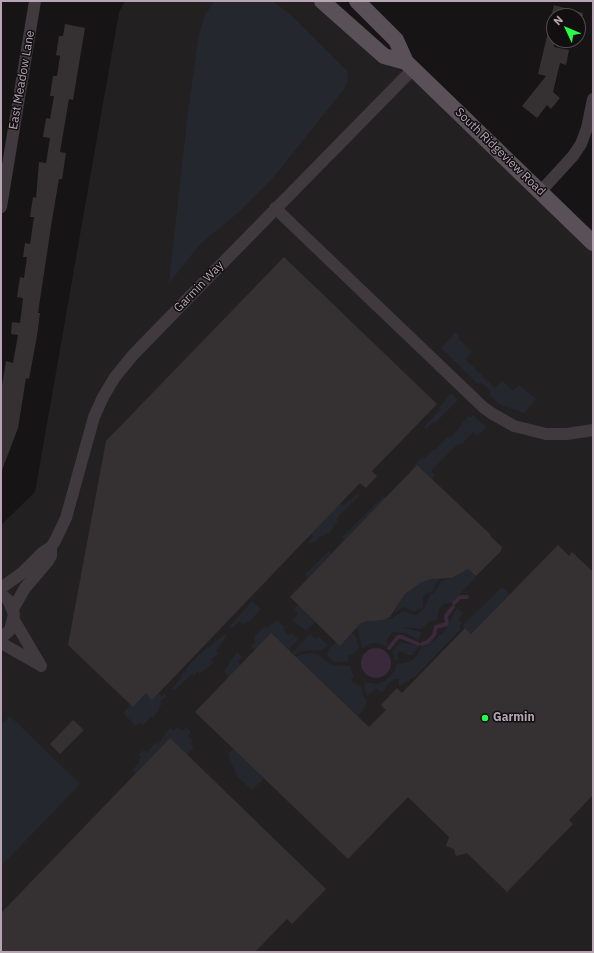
<!DOCTYPE html>
<style>
body{margin:0}
#map{position:relative;width:594px;height:953px;overflow:hidden;background:#161415;font-family:"IBM Plex Sans",sans-serif}
canvas{display:block}
.frame{position:absolute;inset:0;border:2px solid #b7a5b4;pointer-events:none}
.north{position:absolute;left:546px;top:8px;width:40px;height:40px;box-sizing:border-box;background:#110f10;border:1px solid #534b52;border-radius:50%;rotate:314deg;font-size:11px;font-weight:700;line-height:16px;text-align:center;color:#b7a5b4}
.north::after{content:'';display:block;margin:auto;width:14px;height:18px;background:#27fb45;clip-path:polygon(50% 0,100% 100%,50% 72%,0 100%)}
</style>
<div id="map">
<canvas width="594" height="953"></canvas>
<div class="frame"></div>
<div class="north">N</div>
</div>
<script>
const c = document.querySelector('canvas').getContext('2d');
c.lineJoin = 'round';
function paint(path, color) { c.fillStyle = color; c.fill(path, 'evenodd'); }
const shape = rows => new Path2D(rows.map(r => 'M' + r).join(''));
function trace(path, color, width, dash) { c.strokeStyle = color; c.lineWidth = width; c.lineCap = dash ? 'butt' : 'round'; c.setLineDash(dash || []); c.stroke(path); }
function label(font, color, halo, rows, align = 'center') {
  c.font = font + ' "IBM Plex Sans",sans-serif'; c.lineWidth = 3; c.setLineDash([]); c.textBaseline = 'middle'; c.strokeStyle = halo; c.fillStyle = color; for (const [text, x, y, turn = 0] of rows) {
    c.save(); c.translate(x, y); c.rotate((+turn || 0) * Math.PI / 180); c.textAlign = isNaN(turn) ? turn : align; if (halo) c.strokeText(text, 0, 0); c.fillText(text, 0, 0); c.restore();
  }
}
const built = shape([
 [125,1,322,1,341,17,406,62,593,243,593,952,1,952,1,525,35,492,119,12]
]);
const green = shape([
 [214,1,272,1,275,3,291,15,347,71,348,80,344,89,272,179,238,213,201,243,169,283,188,112,199,34,205,15],
 [456,332,459,336,458,338,472,352,465,359,495,388,502,381,513,391,519,385,536,399,524,413,499,404,489,394,491,391,481,382,478,384,441,348],
 [451,393,458,400,435,423,433,422,426,429,424,427,440,410,439,408],
 [473,415,486,427,477,436,473,432,462,444,457,445,431,471,435,475,432,479,417,465,412,468,422,457,424,459,434,449,435,450,448,436,451,438,468,416,470,418],
 [357,494,359,496,339,516,337,520,338,521,331,531,322,537,321,536,315,542,313,541,310,544,308,542,313,537,311,534,340,503,343,506],
 [384,496,386,498,306,580,307,576,305,574,329,551,331,553,344,539,342,537],
 [467,568,476,577,451,603,444,604,439,608,437,620,428,622,422,629,401,627,421,632,419,640,405,633,393,632,388,637,387,647,376,643,369,644,362,648,357,627,360,624,367,621,393,618,403,611,416,615,425,607,430,595,435,592,441,581,455,577],
 [431,579,440,579,435,584,434,590,423,596,423,607,414,612,403,607,393,614,405,594,420,583],
 [502,587,510,594,471,634,462,626],
 [252,601,261,609,248,623,246,622,243,625,239,621,232,628,230,626],
 [298,605,315,622,306,631,292,620,298,614,294,609],
 [457,608,463,613,458,619,462,623,459,627,461,629,415,677,399,686,399,679,395,679,385,686,385,690,381,692,376,688,367,696,364,689,365,682,377,684,385,681,395,671,396,664,405,663,413,660,418,654,421,648,427,646,445,631],
 [277,620,285,628,283,630,289,635,292,633,298,639,288,650,255,650,251,646,255,643,254,637,265,626,267,628],
 [352,633,356,637,359,648,353,654,349,655,347,662,335,662,328,658,327,654,330,648,336,642,340,646],
 [225,634,227,636,216,651,218,653,211,660,214,662,199,674,197,672,194,676,192,674,175,690,172,688,182,678,181,676,189,665,202,652],
 [310,634,316,639,319,637,328,645,322,650,303,651,294,655,292,653],
 [401,642,418,646,417,649,413,655,408,655,402,651,398,652,397,657,399,660,395,660,392,652],
 [237,652,242,657,238,662,241,665,228,678,224,671],
 [312,653,318,655,332,665,350,666,354,677,351,679,352,682,362,687,363,696,367,701,363,710,358,716,296,657,302,654],
 [146,693,152,700,159,693,162,696,164,693,166,696,160,702,162,704,159,707,160,709,152,718,151,717,143,725,140,722,136,726,123,713,131,705,133,707],
 [10,716,80,784,1,866,1,725],
 [177,727,182,731,186,727,191,732,188,736,193,740,190,743,194,747,187,755,170,738,136,773,132,770,140,762,138,760,141,757,139,754,144,750,147,752,155,743,157,745,170,728,174,731],
 [233,749,264,778,252,790,237,776,228,754]
]);
const water = shape([
 '361 663a15 15 0 1 1 30 0a15 15 0 1 1-30 0Z'
]);
const stream = shape([
 [454,603,460,597,467,597],
 [422,644,428,642,434,635,436,627,447,624,446,616,453,607],
 [389,648,398,637,402,637,418,644]
]);
const building = shape([
 [554,5,583,13,583,16,551,16],
 [65,24,85,28,73,100,69,99,60,152,66,153,62,179,59,179,52,220,38,313,40,313,37,336,29,379,26,378,18,428,2,470,1,391,6,361,13,363,18,335,11,334,12,322,20,323,23,298,17,297,20,277,24,278,27,257,23,257,25,243,30,244,34,217,30,217,33,197,36,198,39,162,46,163,50,138,43,137,46,118,50,119,54,96,50,96,53,76,57,76,60,56,56,55,59,36,63,36],
 [550,24,554,24,554,47,569,50,566,65,560,63,553,92,560,98,551,109,547,105,537,118,522,106,546,76,538,74],
 [284,257,437,404,372,471,377,476,366,488,360,483,152,700,146,693,133,707,68,645,106,441],
 [417,465,491,535,490,536,502,547,501,551,476,576,468,569,452,578,431,579,420,583,405,594,390,617,383,620,367,621,360,624,340,646,290,597],
 [558,545,569,556,572,552,593,572,593,795,569,820,573,824,507,892,467,853,456,856,454,849,446,846,449,837,408,797,348,859,195,712,271,633,369,727,386,710,381,705,397,688,402,693,465,628,471,634],
 [73,720,84,730,60,754,50,744],
 [170,738,326,889,292,924,287,919,255,952,1,952,1,913]
]);
const minor = shape([
 [541,191,573,156,581,144,587,128,593,99],
 [1,207,35,1],
 [275,208,483,407,491,413,514,426,546,434,567,434,593,430],
 [1,588,22,573,43,552,51,547,55,541,66,518,94,417,103,397,115,377,133,355,203,283,413,69],
 [1,594,8,600,14,614,10,630,1,638],
 [13,609,25,588,48,561,51,556,51,547],
 [14,620,41,666],
 [1,643,40,665]
]);
const major = shape([
 [322,1,384,56,406,62],
 [357,1,396,40,406,62,593,243]
]);
const markers = [
 [485,718,4,"#27fb45"]
];
const streetNames = [
 ["East Meadow Lane",22,80,-80],
 ["South Ridgeview Road",500,152,44],
 ["Garmin Way",199,287,-46]
];
const poiNames = [
 ["Garmin",493,718]
];
paint(built, '#232021');
paint(green, '#24272e');
paint(water, '#39293a');
trace(stream, '#39293a', 4);
paint(building, '#353133');
trace(minor, '#40393e', 12);
trace(major, '#5a5057', 16);
for (const [x, y, r, color] of markers) { const dot = new Path2D(); dot.arc(x, y, r, 0, 2 * Math.PI); c.fillStyle = color; c.fill(dot); trace(dot, '#110f10', 1.5); }
label('12px', '#b7a5b4', '#110f10', streetNames);
label('bold 12px', '#b7a5b4', '#110f10', poiNames, 'left');
</script>
